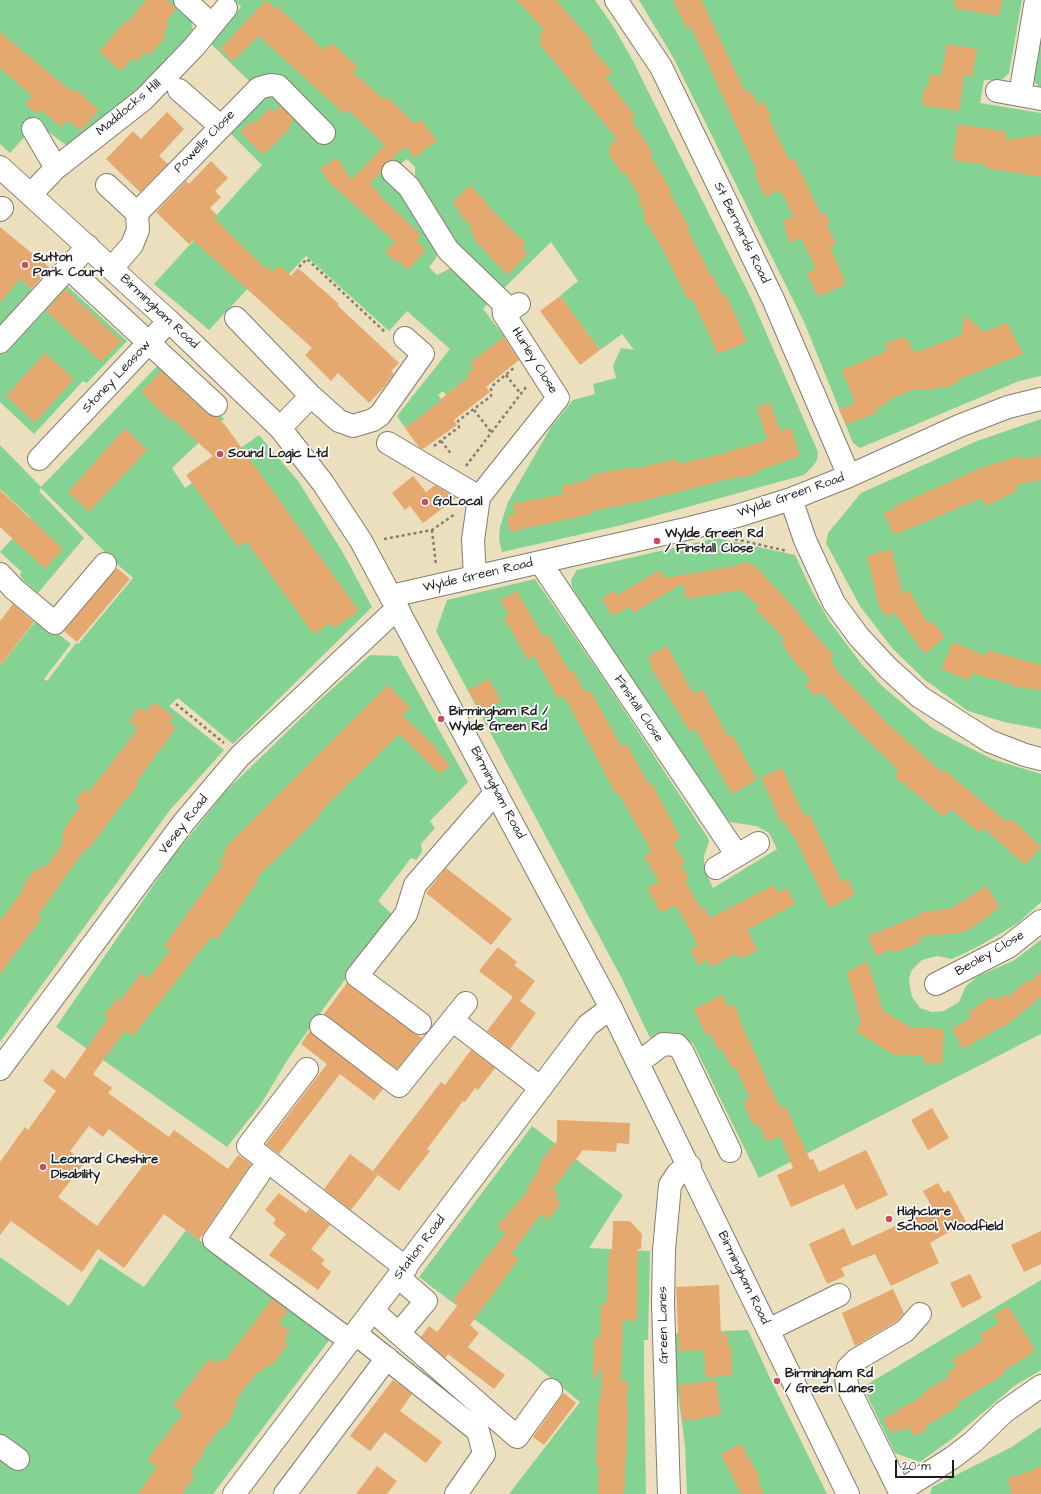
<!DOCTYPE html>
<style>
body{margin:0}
#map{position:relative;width:1041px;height:1494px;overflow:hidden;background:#ebdfbe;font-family:"Architects Daughter",sans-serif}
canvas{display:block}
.scale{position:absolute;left:895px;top:1460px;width:59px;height:18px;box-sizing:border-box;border:2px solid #1c1c1c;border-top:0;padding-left:5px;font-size:12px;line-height:14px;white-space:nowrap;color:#1c1c1c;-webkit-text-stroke:3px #fff;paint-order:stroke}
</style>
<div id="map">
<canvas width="1041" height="1494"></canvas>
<div class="scale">20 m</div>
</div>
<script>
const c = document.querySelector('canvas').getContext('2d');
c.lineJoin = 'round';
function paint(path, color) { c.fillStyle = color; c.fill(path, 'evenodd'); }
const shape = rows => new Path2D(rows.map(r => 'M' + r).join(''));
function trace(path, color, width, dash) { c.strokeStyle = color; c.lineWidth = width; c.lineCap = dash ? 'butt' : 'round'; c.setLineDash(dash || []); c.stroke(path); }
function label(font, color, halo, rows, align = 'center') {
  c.font = font + ' "Architects Daughter",sans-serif'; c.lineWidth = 3.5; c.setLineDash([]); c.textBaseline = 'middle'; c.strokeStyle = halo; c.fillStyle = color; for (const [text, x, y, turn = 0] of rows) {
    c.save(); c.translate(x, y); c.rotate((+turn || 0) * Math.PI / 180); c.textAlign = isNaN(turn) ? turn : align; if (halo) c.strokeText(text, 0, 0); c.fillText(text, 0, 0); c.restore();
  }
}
const green = shape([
 [0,0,176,0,191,18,194,37,188,46,71,149,37,123,10,153,0,144],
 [235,0,595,0,613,26,633,61,751,298,818,452,817,460,813,466,804,475,622,525,502,552,499,540,500,527,508,502,551,427,573,400,595,394,593,384,616,378,613,366,621,348,634,350,622,334,600,350,560,296,578,281,551,242,501,291,464,257,415,180,415,167,407,159,399,165,394,163,382,175,410,199,438,252,436,258,429,267,437,275,451,268,489,302,483,309,505,337,499,341,502,344,470,363,474,368,467,374,469,377,446,395,443,391,438,395,442,400,413,427,411,423,405,428,397,416,450,349,407,311,389,331,306,256,289,274,273,272,268,267,209,330,154,284,262,165,229,132,266,92,317,112,250,82,209,42,241,7],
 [639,0,1022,0,1009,73,1003,79,998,80,984,80,980,103,1041,113,1041,376,1019,381,860,448,853,443,804,322,674,59],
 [1041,22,1041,89,1034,81,1032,75],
 [13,273,35,292,0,333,0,303],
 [64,283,127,341,87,383,83,381,34,434,0,402,0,351],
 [163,360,224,419,172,468,185,488,259,435,298,481,342,551,372,607,233,744,178,698,169,706,224,750,170,810,0,1042,0,666,38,618,71,644,44,679,47,681,76,643,78,644,133,578,118,565,41,488,39,491,84,538,38,593,22,579,20,574,22,572,0,552,31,518,0,489,0,445,41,487],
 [1041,419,1041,729,1004,722,968,711,925,680,892,648,860,606,826,543,828,533,861,493,977,441],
 [717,538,795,555,813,593,830,622,860,662,882,686,932,728,962,744,992,759,1041,774,1041,902,1018,923,979,946,952,959,937,956,922,960,911,971,909,981,912,997,920,1008,932,1012,944,1011,959,1002,966,986,978,976,1013,961,1041,940,1041,1034,759,1178,693,1043,686,1039,661,1034,650,1038,622,979,436,631,447,600,535,579,605,681,708,838,709,842,704,856,704,866,706,873,713,888,777,849,769,833,756,826,730,822,715,804,581,602,572,587,571,580,577,570],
 [370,655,398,656,468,782,430,821,435,828,421,844,422,852,416,860,411,858,378,901,393,915,318,1016,288,1059,261,1104,227,1147,56,1027,172,858,225,792,323,697],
 [532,1126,623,1195,589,1248,650,1251,648,1340,644,1340,644,1375,646,1494,509,1494,580,1402,535,1365,419,1277],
 [186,1230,330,1339,213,1494,0,1494,0,1257,69,1306,100,1258,144,1287],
 [1041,1280,1041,1370,1014,1386,953,1438,920,1462,895,1453,863,1387],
 [748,1330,768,1374,827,1494,687,1494,685,1446,676,1378,675,1333],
 [1041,1427,1041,1494,930,1494,932,1487,1010,1448]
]);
const building = shape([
 [146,0,167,0,176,9,166,22,169,25,163,33,166,36,149,56,145,52,136,62,132,58,121,71,99,52,124,22,126,24],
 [266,0,276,9,278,7,324,50,332,43,358,67,353,72,384,100,387,97,415,124,421,120,437,140,414,158,405,146,392,160,384,163,381,172,370,184,380,193,379,195,421,235,416,241,426,250,408,270,398,260,396,262,385,252,395,242,328,181,320,168,337,158,351,180,385,145,348,110,344,114,259,36,233,61,220,49],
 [517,0,556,0,593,42,590,45,612,73,606,78,635,116,631,119,653,154,650,156,671,190,669,192,689,227,687,229,711,276,713,275,722,296,726,294,747,342,718,354,692,298,688,300,660,244,643,218,646,216,638,201,641,199,625,172,622,174,607,151,612,148,609,144,617,139,538,42,542,38,539,35,544,30],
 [673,0,701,0,746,93,751,91,758,105,764,102,771,116,768,117,789,160,794,158,821,214,825,212,830,224,827,225,836,244,830,247,846,284,818,297,807,273,816,269,801,238,791,243,784,230,786,229,783,221,793,216,780,190,765,197,754,173,757,171,691,27,687,29],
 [955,0,1002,0,999,16,954,8],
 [0,32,72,92,75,89,99,110,81,131,68,120,61,127,41,110,37,114,25,104,32,96,0,68],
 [947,44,977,49,972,77,964,75,959,111,922,105,924,88,928,89,930,74,941,76],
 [280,106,294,120,289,125,291,127,263,155,240,132,251,121,254,124,270,108,275,112],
 [167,112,184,129,159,156,168,164,140,192,106,159,133,131,141,139],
 [958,124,1007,132,1005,140,1041,135,1041,177,986,168,987,165,953,160],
 [211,161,228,178,215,191,221,197,210,208,217,215,214,218,266,269,268,267,273,272,279,265,291,276,298,268,339,304,337,305,399,363,391,371,394,374,384,387,369,403,338,373,331,381,305,355,312,348,193,240,189,244,156,212,186,181,189,184],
 [470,185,487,203,486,204,526,244,522,248,528,254,507,275,473,238,475,236,469,230,472,227,458,213,460,211,452,203],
 [0,227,50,268,32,289,20,279,0,303],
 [65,289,121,341,101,362,46,311],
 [560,296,600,350,580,365,540,311],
 [964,315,984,332,1007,323,1023,354,957,380,958,383,944,388,943,386,934,389,913,390,887,400,889,403,876,408,878,412,846,425,839,410,855,403,842,370,887,351,885,344,902,337,909,342,914,353,962,335],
 [504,337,519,360,486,387,490,392,454,420,457,425,423,449,419,447,405,428,442,400,441,399,469,377,467,374,474,368,470,363],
 [45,353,74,379,35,423,6,396],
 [161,371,208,414,217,417,225,425,359,611,334,628,330,623,314,634,246,541,238,547,186,475,213,456,171,418,170,420,141,392],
 [770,403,780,431,791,428,800,456,755,472,756,474,741,478,741,476,639,502,591,511,592,514,510,532,507,516,515,514,513,504,563,494,562,486,591,479,590,475,633,467,633,469,677,459,678,464,715,456,767,440,757,407],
 [125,428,147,450,89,512,68,492],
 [1020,456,1021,459,1041,456,1041,480,1015,485,1017,491,986,506,982,498,894,535,884,513,896,508,895,506,981,468],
 [413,476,426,492,435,485,456,498,423,523,410,506,405,510,392,493],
 [0,490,63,549,45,569,0,527],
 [891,549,903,594,909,590,928,624,932,621,945,637,925,654,894,612,886,617,879,606,867,556],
 [743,561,755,566,800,614,798,615,834,656,830,660,840,674,888,724,942,772,944,770,1007,822,1010,819,1023,828,1022,829,1041,847,1025,865,984,828,980,833,950,809,944,817,894,776,899,771,848,721,821,692,815,697,805,685,810,680,784,648,786,646,781,640,784,638,756,610,760,607,740,590,686,599,683,583,633,613,629,607,612,616,602,598,615,590,618,595,660,570,665,578,741,565],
 [117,568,130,579,77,642,64,631],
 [517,591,543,637,548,634,570,672,573,670,585,693,590,690,621,746,626,743,648,783,651,782,681,839,673,843,685,863,681,865,689,879,685,881,701,909,705,907,710,918,774,885,778,893,787,888,795,904,747,930,758,950,739,959,736,953,711,967,708,960,698,965,690,949,698,945,676,905,661,913,647,888,659,882,644,856,651,852,647,843,618,793,616,794,564,696,558,699,534,656,528,660,504,618,509,615,500,600],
 [13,604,34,622,0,666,0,621],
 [953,642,986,656,987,650,1041,665,1041,690,1013,687,1013,685,973,673,970,679,968,678,967,680,941,669],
 [667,646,693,694,702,689,728,737,732,735,757,780,732,794,695,729,690,732,650,666,652,664,648,656],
 [489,679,501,701,480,712,468,690],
 [388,685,410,708,402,715,438,749,436,750,450,765,440,774,399,734,333,799,318,815,319,817,257,877,259,879,217,940,212,936,133,1036,125,1031,93,1074,112,1088,108,1093,169,1137,174,1130,228,1169,238,1155,251,1164,199,1240,164,1214,124,1268,98,1249,82,1272,11,1221,0,1235,0,1162,25,1127,28,1130,56,1091,43,1081,52,1069,65,1079,108,1018,104,1015,116,999,119,1002,141,973,148,979,170,950,164,946,223,864,219,862,227,851,224,849],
 [89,1126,103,1137,109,1129,148,1159,97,1226,58,1197,84,1163,70,1151],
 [154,702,174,717,169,723,176,728,135,784,137,786,126,801,125,800,88,850,86,848,38,915,42,918,0,974,0,921,25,887,23,886,35,869,38,871,43,865,46,867,64,842,61,840,64,835,62,832,81,805,75,801,84,789,89,792,137,730,135,728,136,726,129,721,139,707,146,712],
 [782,768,804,816,809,813,842,882,848,879,855,895,829,908,793,834,791,835,784,821,781,822,761,777],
 [446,868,512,919,491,945,426,893],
 [986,886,1000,907,991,913,992,914,965,932,919,937,921,942,894,953,893,949,876,956,868,936,920,915,919,913,952,908],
 [498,947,517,962,514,965,535,981,520,1001,536,1013,510,1049,487,1031,513,997,479,971],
 [867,961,883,1011,910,1027,944,1029,942,1064,923,1063,924,1056,892,1054,856,1031,861,1023,847,972],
 [1041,971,1041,997,1004,1027,1003,1026,963,1049,952,1029,971,1018,968,1013,991,996,996,1001,1005,994,1008,997,1028,980,1030,982],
 [347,983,422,1038,397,1069,324,1014],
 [722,995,728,1007,734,1004,740,1019,739,1019,778,1104,780,1103,782,1109,786,1107,810,1160,813,1159,819,1172,866,1150,888,1195,856,1210,844,1184,791,1207,777,1175,793,1168,780,1136,767,1142,758,1123,753,1125,743,1102,749,1099,748,1094,736,1068,732,1069,722,1049,718,1050,710,1033,706,1035,694,1009],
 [310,1031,383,1089,374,1100,340,1074,279,1154,266,1144,327,1064,301,1044],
 [471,1050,495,1068,478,1090,475,1088,465,1102,463,1101,427,1149,430,1151,399,1191,373,1171,441,1082,445,1085],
 [932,1108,949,1138,928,1150,911,1120],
 [557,1120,630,1123,629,1144,617,1143,616,1152,583,1150,553,1189,558,1193,555,1198,561,1203,548,1220,541,1214,511,1254,519,1259,470,1325,479,1333,468,1347,505,1375,494,1389,448,1354,445,1358,421,1337,429,1326,437,1332,458,1305,452,1301,505,1234,497,1227,529,1189,527,1188,539,1169,538,1168,542,1162,541,1161,557,1141],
 [350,1154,378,1175,351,1210,324,1189],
 [938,1183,944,1193,949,1190,966,1222,930,1243,939,1263,891,1286,875,1254,841,1268,845,1276,827,1284,809,1244,844,1228,852,1246,933,1209,923,1191],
 [279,1193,306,1213,309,1209,330,1225,311,1249,325,1260,321,1264,331,1272,318,1290,269,1255,286,1234,273,1224,276,1219,265,1210],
 [613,1221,630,1221,642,1234,641,1249,638,1249,637,1321,623,1320,621,1381,628,1381,627,1409,628,1409,624,1494,598,1494,599,1467,596,1466,599,1398,601,1398,602,1368,593,1381,594,1338,600,1338,601,1303,607,1303,609,1251,612,1251],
 [1041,1231,1041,1264,1024,1272,1011,1245],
 [970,1274,982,1298,962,1308,950,1283],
 [719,1285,721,1334,728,1334,728,1346,731,1346,732,1376,705,1377,704,1350,679,1351,676,1287],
 [893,1289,904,1313,897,1321,855,1346,842,1313],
 [272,1299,288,1311,279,1323,290,1332,284,1340,288,1344,271,1367,267,1364,261,1373,258,1371,235,1401,238,1403,231,1412,234,1414,223,1429,221,1427,202,1453,204,1454,190,1472,195,1476,182,1494,138,1494,157,1467,148,1461,153,1452,183,1413,173,1406,209,1359,215,1364,219,1358,224,1362],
 [1008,1306,1034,1348,1032,1349,1034,1352,1003,1371,1005,1374,957,1403,959,1406,926,1426,928,1429,914,1436,909,1427,901,1432,899,1429,891,1433,883,1419,924,1395,922,1393,950,1376,948,1372,957,1367,952,1360,983,1341,979,1335,999,1323,994,1315],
 [393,1380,412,1394,400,1411,442,1442,426,1463,385,1432,370,1451,350,1436],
 [716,1380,721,1415,682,1421,679,1385],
 [564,1393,576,1403,544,1445,533,1437],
 [741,1444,760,1478,757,1479,764,1494,741,1494,721,1454],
 [377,1466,397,1481,387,1494,356,1494],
 [1041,1466,1041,1494,1012,1494,1008,1478,1028,1472]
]);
const path = shape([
 [299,267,307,259,385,332],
 [506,375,521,394],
 [474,410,491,432],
 [441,441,452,455],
 [434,446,459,427,458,421,491,396,491,387,515,367],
 [466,466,526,387],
 [432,530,436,565],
 [384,539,432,530,455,514],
 [735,539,787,551],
 [176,704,224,743]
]);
const minor = shape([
 [185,0,212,25],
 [616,0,661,67,773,299,849,476],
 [179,90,220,126],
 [997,91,1041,99],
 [1020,95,1036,0],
 [33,129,56,168],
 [393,172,409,187,448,250,503,303,504,314],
 [107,185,137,213],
 [31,194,56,168,144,99,194,47,226,8],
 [0,210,2,208],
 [112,268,132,245,138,230,137,213,259,88,270,85,278,86,324,133],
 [79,278,216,405],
 [236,318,311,396,339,421,353,426,373,420,380,415,423,354,405,338],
 [0,342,88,246],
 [280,428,311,396],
 [388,443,479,497],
 [39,459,169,321],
 [791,499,805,540,834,603,859,637,888,668,920,697,989,741,1025,755,1041,759],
 [540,562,737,855],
 [0,574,14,589,55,623,105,564],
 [475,577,473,540,479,497,558,398,504,314,519,304],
 [391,596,690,528,737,516,791,499,849,476,959,426,1008,407,1041,399],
 [716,868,758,843],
 [936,984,1008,947,1041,921],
 [452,1020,541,1088],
 [420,1023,357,976,406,914,415,885,496,792],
 [321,1026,399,1086,466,1003],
 [638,1063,663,1044,677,1045,682,1051,730,1151],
 [0,1069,184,822,240,756,388,617,399,611],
 [307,1069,248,1146,406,1268],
 [259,1174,214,1240,350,1341],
 [398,1277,426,1301,399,1333],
 [373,1311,517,1437,551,1390],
 [768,1330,839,1295],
 [356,1334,478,1431,484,1454,456,1494],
 [0,1446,18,1459],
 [900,1491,952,1458,973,1442,1004,1412,1041,1386],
 [234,1494,588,1025,611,1008],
 [285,1494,387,1358],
 [669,1494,663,1303,664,1250,670,1185,678,1173,690,1166],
 [901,1494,847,1385,846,1377,848,1368,856,1360,905,1331,920,1314]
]);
const major = shape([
 [0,167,169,321,280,428,323,483,361,541,611,1008,848,1494]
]);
const markers = [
 [25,265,4,"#d1495b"],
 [220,454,4,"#d1495b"],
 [425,502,4,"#d1495b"],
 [657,541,4,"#d1495b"],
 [441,719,4,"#d1495b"],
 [43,1167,4,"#d1495b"],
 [889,1219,4,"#d1495b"],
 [777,1381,4,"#d1495b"]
];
const streetNames = [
 ["Maddocks Hill",129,108,-40],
 ["Powells Close",205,142,-46],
 ["St Bernards Road",741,233,64],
 ["Birmingham Road",159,312,43],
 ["Hurley Close",534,361,58],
 ["Stoney Leasow",117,377,-47],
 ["Wylde Green Road",791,496,-19],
 ["Wylde Green Road",478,576,-13],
 ["Finstall Close",638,709,56],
 ["Birmingham Road",497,793,62],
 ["Vesey Road",184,825,-52],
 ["Beoley Close",990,954,-30],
 ["Station Road",420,1248,-53],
 ["Birmingham Road",743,1278,64],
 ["Green Lanes",664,1325,-91]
];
const poiNames = [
 ["Sutton",33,258],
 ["Park Court",33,273],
 ["Sound Logic Ltd",228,454],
 ["GoLocal",433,502],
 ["Wylde Green Rd",665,534],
 ["/ Finstall Close",665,549],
 ["Birmingham Rd /",449,712],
 ["Wylde Green Rd",449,727],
 ["Leonard Cheshire",51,1160],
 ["Disability",51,1175],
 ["Highclare",897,1212],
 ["School, Woodfield",897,1227],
 ["Birmingham Rd",785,1374],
 ["/ Green Lanes",785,1389]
];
paint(green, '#85d392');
paint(building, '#e5a86e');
trace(minor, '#847e6d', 24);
trace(major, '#847e6d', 24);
trace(path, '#847e6d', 2.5, [3, 3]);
trace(minor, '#fff', 22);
trace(major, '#fff', 22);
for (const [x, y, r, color] of markers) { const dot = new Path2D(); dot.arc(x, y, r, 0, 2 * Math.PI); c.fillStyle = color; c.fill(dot); trace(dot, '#fff', 1.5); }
label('13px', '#1c1c1c', '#fff', streetNames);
label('bold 13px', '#1c1c1c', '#fff', poiNames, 'left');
</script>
